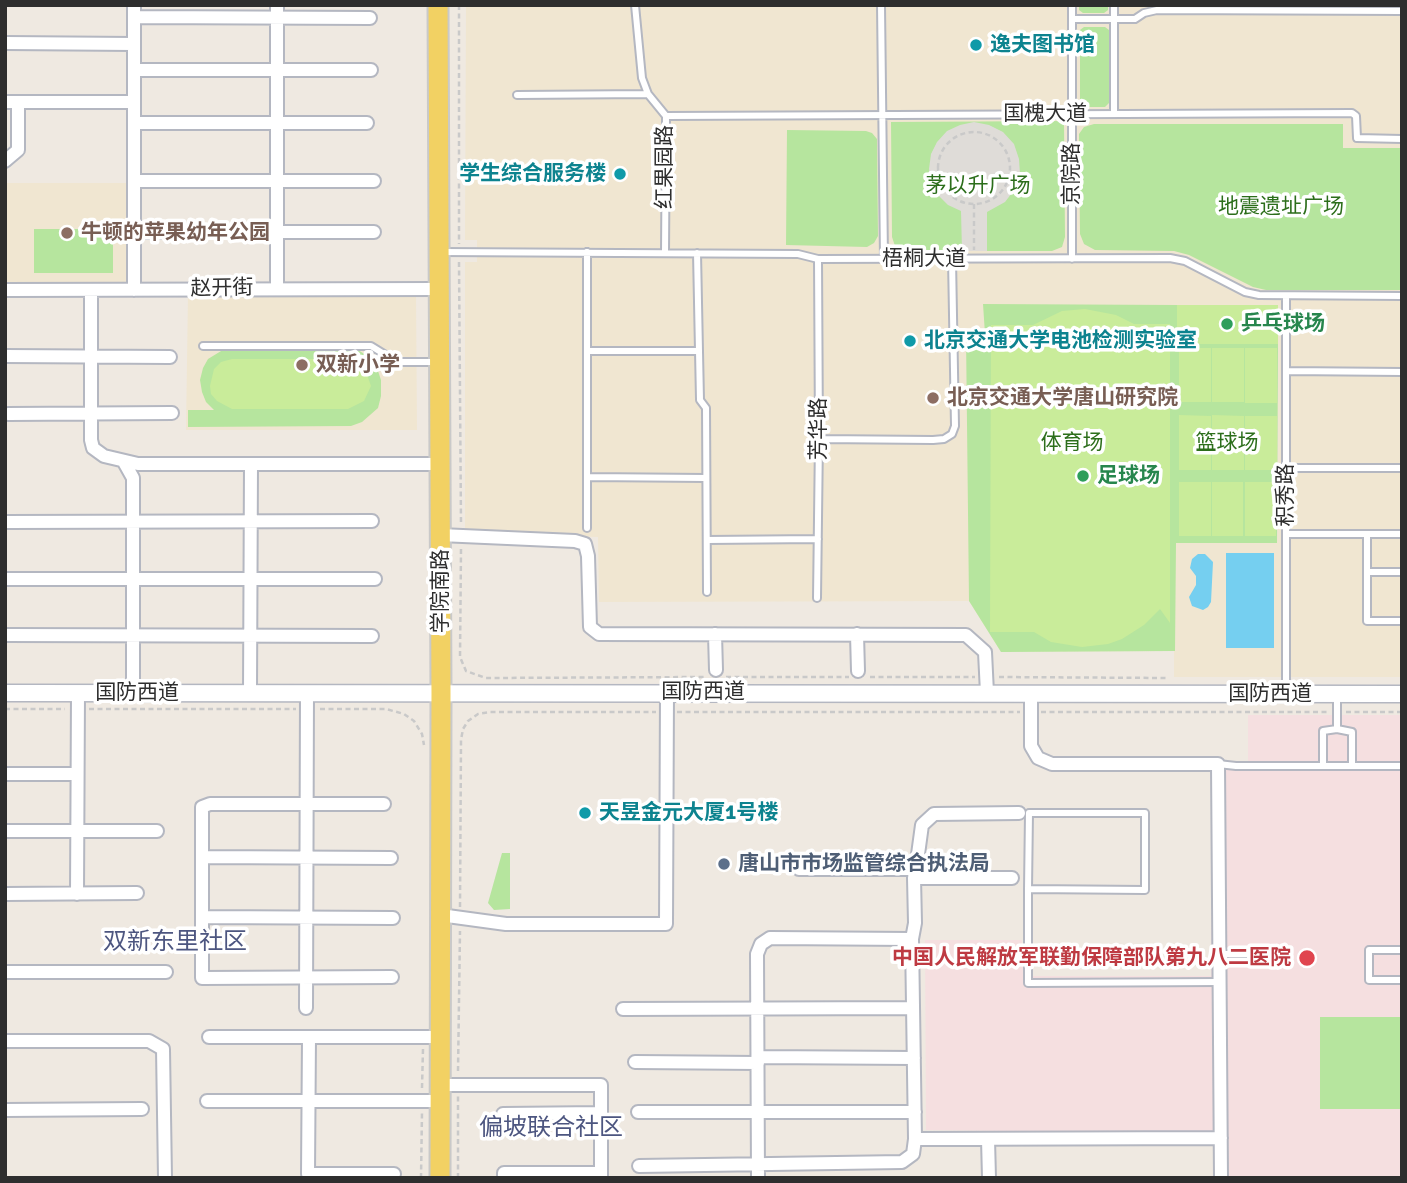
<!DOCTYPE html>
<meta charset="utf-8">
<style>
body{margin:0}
#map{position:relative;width:1407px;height:1183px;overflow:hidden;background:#efe9e1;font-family:Signika,sans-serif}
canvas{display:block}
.frame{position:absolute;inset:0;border:7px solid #2e2e2e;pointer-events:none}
</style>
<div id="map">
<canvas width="1407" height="1183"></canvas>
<div class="frame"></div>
</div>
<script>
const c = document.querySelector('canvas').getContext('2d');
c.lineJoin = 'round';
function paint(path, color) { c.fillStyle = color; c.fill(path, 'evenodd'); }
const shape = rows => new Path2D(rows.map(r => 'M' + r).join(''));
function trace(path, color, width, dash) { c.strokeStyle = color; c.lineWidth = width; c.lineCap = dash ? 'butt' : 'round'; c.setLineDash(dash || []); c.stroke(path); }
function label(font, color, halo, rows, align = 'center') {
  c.font = font + ' Signika,"Noto Sans SC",sans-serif'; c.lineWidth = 7; c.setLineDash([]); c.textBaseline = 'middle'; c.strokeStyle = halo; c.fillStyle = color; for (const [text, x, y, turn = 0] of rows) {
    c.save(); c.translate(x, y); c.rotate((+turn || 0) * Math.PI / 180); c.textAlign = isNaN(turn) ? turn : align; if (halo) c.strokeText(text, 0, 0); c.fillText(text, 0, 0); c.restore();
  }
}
const education = shape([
 [466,5,1402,5,1402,677,1174,677,1174,651,1001,652,969,601,599,602,598,537,465,533,465,262,477,262,477,240,465,240],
 [5,183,129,183,129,282,5,282],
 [188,294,416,294,417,430,186,430]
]);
const medical = shape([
 [1248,715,1402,715,1402,1178,1229,1178,1228,1134,926,1130,925,940,1022,940,1023,976,1211,976,1212,770,1248,770]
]);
const green = shape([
 [1079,5,1108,5,1108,10,1104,13,1083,13,1079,10],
 [1084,27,1105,27,1109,30,1109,103,1105,107,1084,107,1080,104,1080,30],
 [1064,121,1065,237,1062,247,1052,251,905,251,895,246,892,237,891,122],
 [1094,124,1343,124,1343,148,1402,148,1402,290,1266,290,1253,287,1189,255,1174,251,1095,250,1084,244,1080,234,1079,134,1084,127],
 [787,130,866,131,872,133,877,139,878,236,874,243,867,247,786,245],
 [34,229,113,229,113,273,34,273],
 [983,304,1177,305,1177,344,1278,344,1277,543,1176,543,1175,651,1001,652,969,601,966,335,985,334],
 [226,348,340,348,358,350,369,357,377,368,381,380,381,396,378,408,362,422,351,426,188,427,188,410,214,410,206,402,202,392,200,380,203,368,208,359],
 [502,853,510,853,510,909,494,910,488,903],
 [1320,1017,1402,1017,1402,1109,1320,1109]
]);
const pitch = shape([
 [1177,305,1278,305,1278,344,1177,344],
 [1085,309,1116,315,1134,324,1170,324,1170,623,1160,609,1144,625,1122,639,1108,644,1082,647,1051,642,1034,632,990,632,991,325,1033,325,1062,311],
 [1179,348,1211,348,1211,402,1179,402],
 [1212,348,1244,348,1244,402,1212,402],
 [1245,348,1277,348,1277,403,1245,403],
 [232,359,348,359,365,369,371,386,364,401,348,409,232,409,217,401,211,394,210,386,214,369,221,362],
 [1179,415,1211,416,1211,470,1179,470],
 [1212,415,1244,416,1244,470,1212,470],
 [1245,416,1277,416,1277,470,1245,470],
 [1179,482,1211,482,1211,536,1179,536],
 [1212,482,1243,482,1243,536,1212,536],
 [1245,482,1276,482,1276,536,1245,536]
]);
const plaza = shape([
 [974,122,989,125,1003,132,1014,144,1019,159,1020,174,1015,189,1005,202,987,212,987,251,962,251,961,211,948,205,938,195,931,183,929,169,931,154,937,142,947,131,960,125]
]);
const water = shape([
 [1226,553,1274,553,1274,648,1226,648],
 [1198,554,1205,554,1213,562,1211,602,1208,607,1203,610,1192,606,1189,597,1196,585,1196,576,1190,568,1192,559]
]);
const path = shape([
 [459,5,459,244],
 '938 168a36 36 0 1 1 72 0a36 36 0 1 1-72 0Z',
 [974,204,974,250],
 [459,262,461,524],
 [461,549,460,657,466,671,486,678,705,677],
 [726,677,849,677],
 [870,677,975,677],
 [999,677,1167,678],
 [5,709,65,709],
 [89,709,296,709],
 [320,709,386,709,404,714,414,721,422,734,424,745],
 [677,712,1020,712],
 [1041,712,1328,712],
 [1346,712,1402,712],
 [460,907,461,740,463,729,468,721,478,714,490,712,656,712],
 [458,1071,460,931],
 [422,1088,423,1049],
 [421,1178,422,1112],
 [458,1178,458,1096]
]);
const service = shape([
 [635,5,642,78,648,94,666,116,665,253],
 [881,5,884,259],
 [1114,5,1114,114],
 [1072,19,1135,19,1144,13,1157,10,1402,11],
 [517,95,648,94],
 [666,116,1352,113,1356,116,1357,138,1402,139],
 [440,252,798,254,818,259,1170,258,1185,261,1245,292,1259,295,1402,296],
 [587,252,587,528],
 [697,253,700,400,706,408,707,592],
 [1072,259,1072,5],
 [1286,296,1286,693],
 [203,346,371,346,397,362,438,362],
 [587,351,698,351],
 [1286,371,1402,372],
 [819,439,933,440,944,439,952,434,955,426,952,259],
 [1286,468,1402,468],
 [587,477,706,478],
 [1286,534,1402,534],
 [1367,534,1367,621,1402,621],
 [707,540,818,539],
 [1367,572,1402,572],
 [817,598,819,439,818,259],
 [1337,729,1337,696],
 [1218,764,1236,766,1402,766],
 [1323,766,1323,731,1337,729,1352,732,1352,766],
 [1028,889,1145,890,1145,813,1029,813,1028,889,1028,983,1220,982],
 [1402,950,1369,950,1369,980,1402,980],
 [1220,954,1284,954]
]);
const minor = shape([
 [134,5,134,290],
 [134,17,370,18],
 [5,43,134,44],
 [134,70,371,70],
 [5,102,134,102],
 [134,123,367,123],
 [5,161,18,150,18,102],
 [134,181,374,181],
 [134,232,374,232],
 [277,289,277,5],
 [5,290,439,289],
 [91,290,91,440,93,448,104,456,138,464,440,464],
 [5,356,170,357],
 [8,414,172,413],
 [124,462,133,478,133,679],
 [6,522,372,521],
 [440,535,575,541,585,544,588,556,590,627,599,634,966,635,985,652,987,693],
 [6,579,375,579],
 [715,634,716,670],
 [857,634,858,671],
 [7,635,372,636],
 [250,692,251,464],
 [1031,693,1031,746,1038,758,1052,764,1218,764,1221,1178],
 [5,774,77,774],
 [384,804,210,804,202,807,202,978,392,977],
 [5,831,157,831],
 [202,857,391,858],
 [916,869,922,825,934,814,1019,813],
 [914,878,1012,878],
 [5,894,137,893],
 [77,894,78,693],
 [440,915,506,924,666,924,667,692],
 [202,917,393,918],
 [912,939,915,1139,1221,1138],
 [5,972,166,972],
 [306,1008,307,692],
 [623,1009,913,1008],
 [209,1037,440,1037],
 [309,1037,308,1174,394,1174],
 [5,1041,149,1041,163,1049,165,1178],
 [758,1057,914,1058],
 [635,1062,758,1063],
 [440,1085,601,1085,601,1178],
 [207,1101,440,1101],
 [5,1110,142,1109],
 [638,1112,915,1112],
 [503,1114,601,1113],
 [988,1139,989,1178],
 [639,1166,902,1162,913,1154,915,1139],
 [504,1178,504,1173,601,1173],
 [758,1178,757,954,761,944,770,938,912,939,915,923,914,878,916,869,799,869]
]);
const tertiary = shape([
 [5,693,1402,694]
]);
const primary = shape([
 [438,5,441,693,440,1178]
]);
const markers = [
 [976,45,7,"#0f9aa8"],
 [620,174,7,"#0f9aa8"],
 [67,233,7,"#8d6e63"],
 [1227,324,7,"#2e9e5b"],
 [910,341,7,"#0f9aa8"],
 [302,365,7,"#8d6e63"],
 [933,398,7,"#8d6e63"],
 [1083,476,7,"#2e9e5b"],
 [585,813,7,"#0f9aa8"],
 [724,864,7,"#5c6f8a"],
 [1307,958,9,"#e0444e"]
];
const cultureNames = [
 ["逸夫图书馆",990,45],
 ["学生综合服务楼",606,174,"right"],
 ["北京交通大学电池检测实验室",924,341],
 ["天昱金元大厦1号楼",599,813]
];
const streetNames = [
 ["国槐大道",1045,114],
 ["红果园路",665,167,-90],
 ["京院路",1072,174,-90],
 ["梧桐大道",924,259],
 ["赵开街",222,289,-1],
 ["芳华路",819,429,-90],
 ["积秀路",1286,495,-90],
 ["学院南路",441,591,-90],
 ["国防西道",703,692],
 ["国防西道",137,693],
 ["国防西道",1270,694]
];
const parkNames = [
 ["茅以升广场",978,186],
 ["地震遗址广场",1281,207],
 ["体育场",1072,443],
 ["篮球场",1227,443]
];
const educationNames = [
 ["牛顿的苹果幼年公园",81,233],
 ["双新小学",316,365],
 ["北京交通大学唐山研究院",947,398]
];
const leisureNames = [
 ["乒乓球场",1241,324],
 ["足球场",1097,476]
];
const serviceNames = [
 ["唐山市市场监管综合执法局",738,864]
];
const healthNames = [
 ["中国人民解放军联勤保障部队第九八二医院",1291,958]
];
const quarterNames = [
 ["双新东里社区",175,943],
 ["偏坡联合社区",551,1129]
];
paint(education, '#f0e6d1');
paint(medical, '#f5dfe0');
paint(green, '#b6e59e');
paint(pitch, '#c9ec9a');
paint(plaza, '#dfdcd8');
paint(water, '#75cff0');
trace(service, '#b4b7c1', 10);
trace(minor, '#b4b7c1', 16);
trace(tertiary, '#b4b7c1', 19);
trace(primary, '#c9c9c9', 23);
trace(path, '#c9c9c9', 2.5, [5, 3.5]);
trace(service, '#fff', 6);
trace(minor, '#fff', 12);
trace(tertiary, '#fff', 16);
trace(primary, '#f2d163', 19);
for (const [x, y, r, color] of markers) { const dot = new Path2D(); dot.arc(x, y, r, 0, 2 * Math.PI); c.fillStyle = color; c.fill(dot); trace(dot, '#fff', 2.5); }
label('bold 21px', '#0d838f', '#fff', cultureNames, 'left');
label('21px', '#2e2e2e', '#fff', streetNames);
label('21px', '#2c6e1b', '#fff', parkNames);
label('bold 21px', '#785e54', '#fff', educationNames, 'left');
label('bold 21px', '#27864d', '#fff', leisureNames, 'left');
label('bold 21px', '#4e5e75', '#fff', serviceNames, 'left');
label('bold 21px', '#be3a42', '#fff', healthNames, 'right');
label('24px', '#4d5680', '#fff', quarterNames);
</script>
